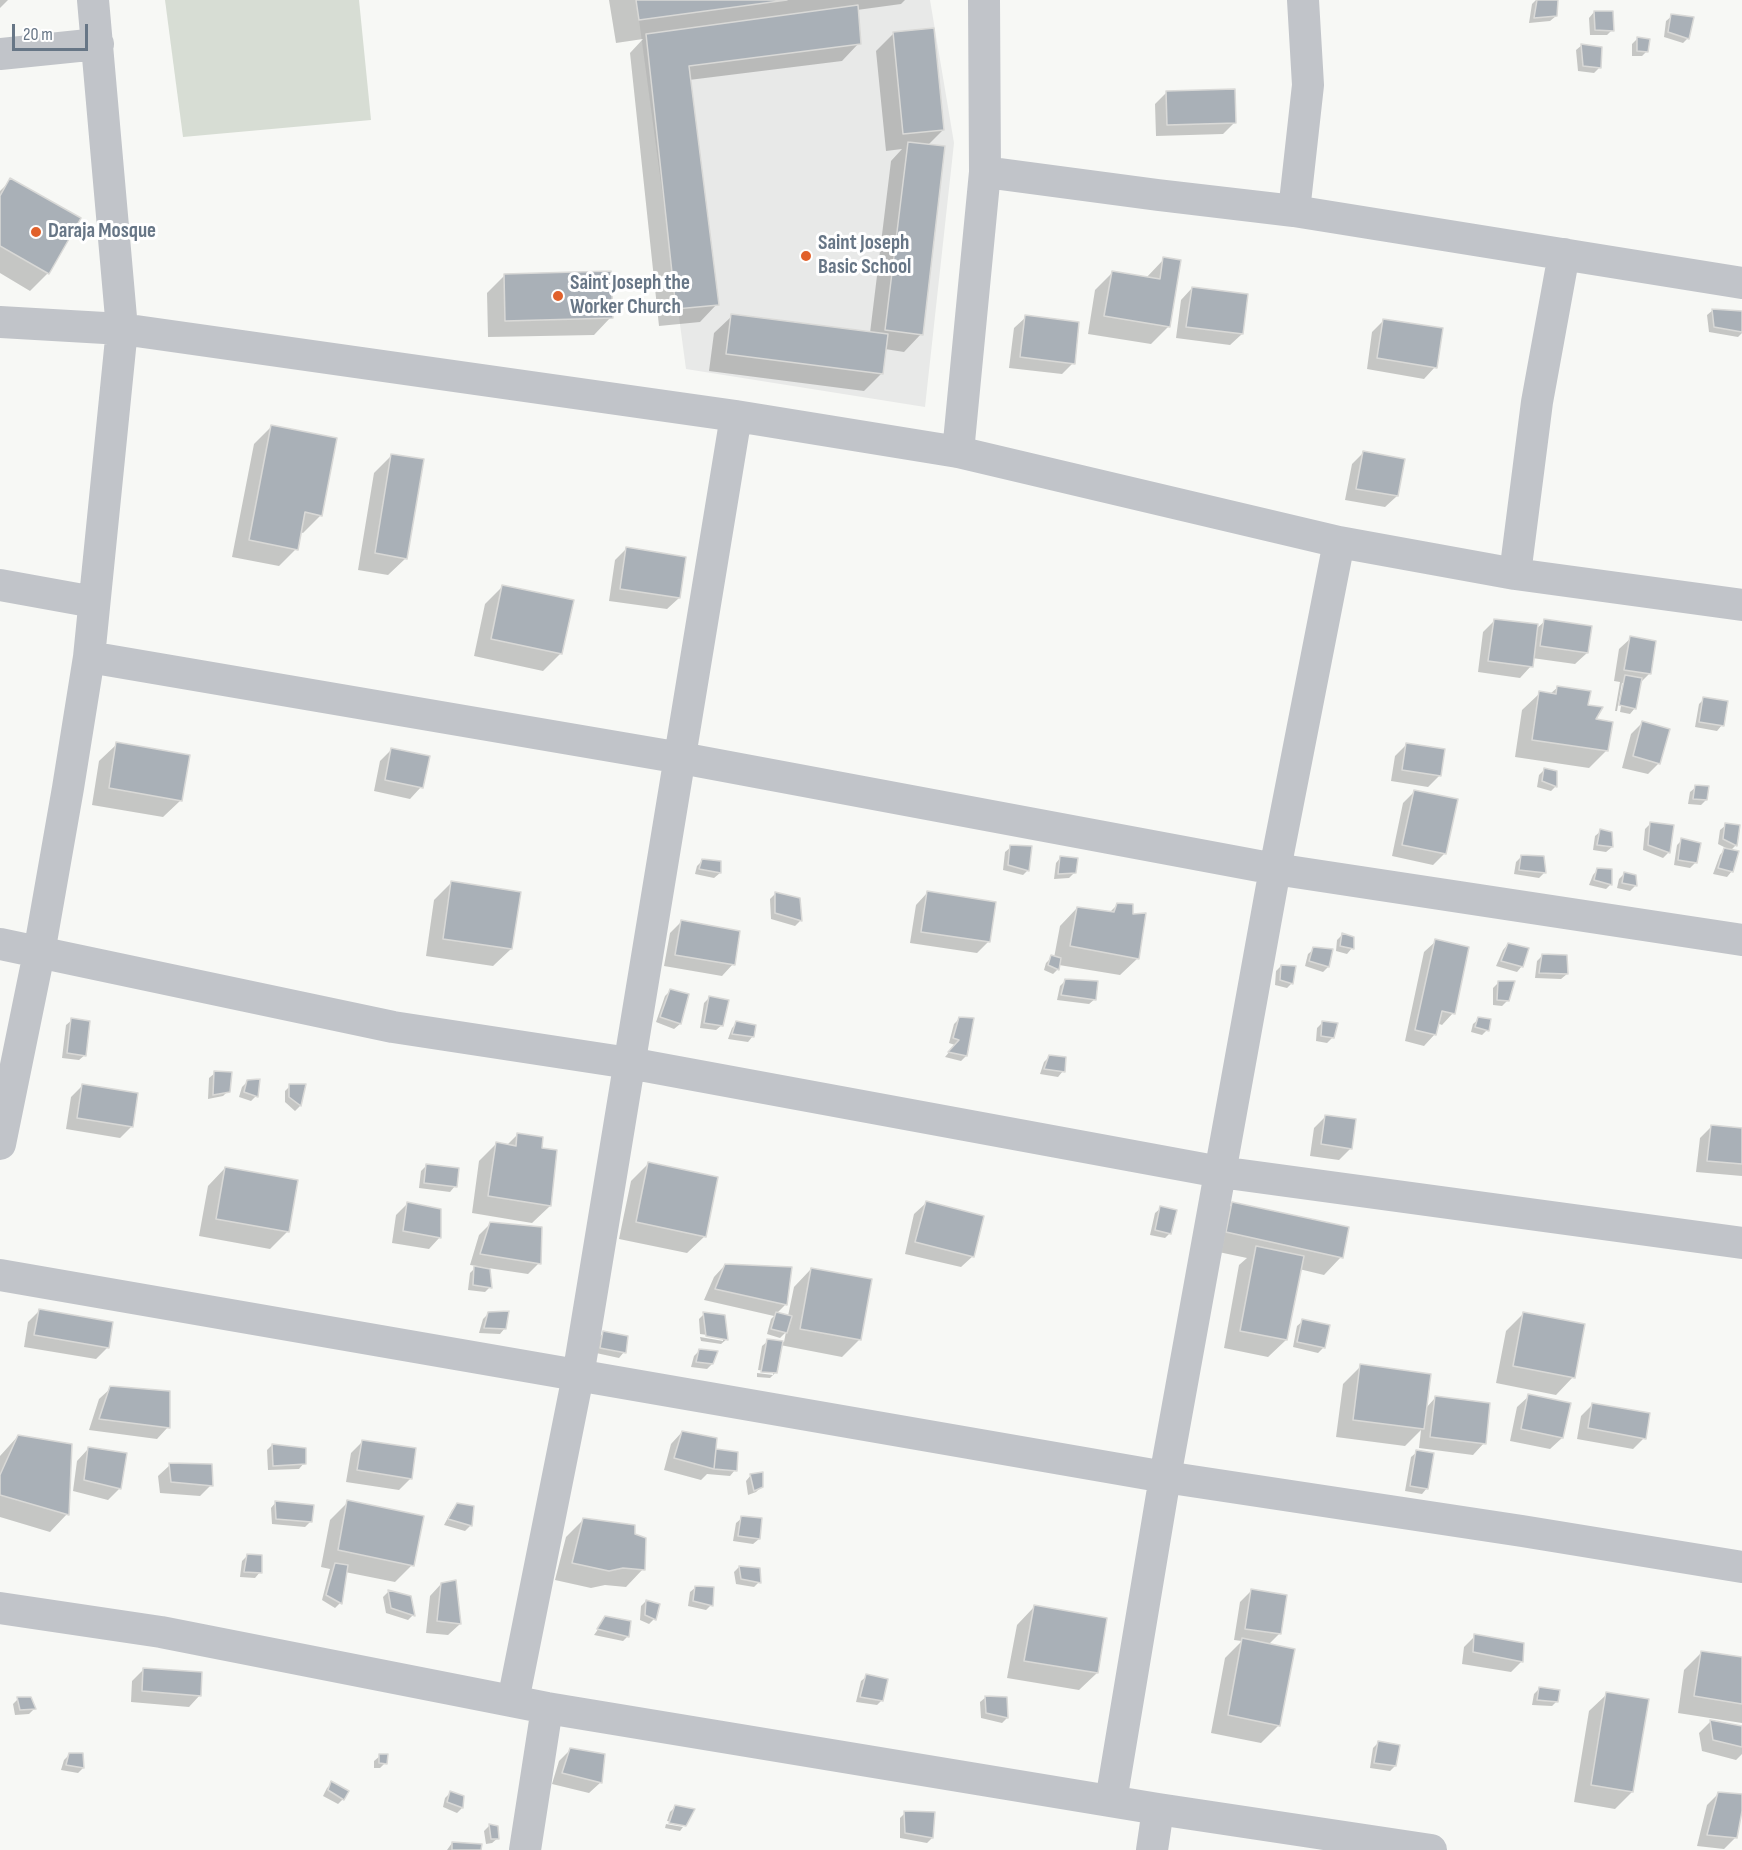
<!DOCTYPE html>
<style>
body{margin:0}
#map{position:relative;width:1742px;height:1850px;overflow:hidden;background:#f7f8f5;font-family:"Sofia Sans Condensed",sans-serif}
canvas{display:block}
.scale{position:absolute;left:12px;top:24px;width:76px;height:27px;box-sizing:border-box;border:3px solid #677686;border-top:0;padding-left:8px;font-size:18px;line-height:21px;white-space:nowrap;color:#677686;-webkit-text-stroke:4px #fff;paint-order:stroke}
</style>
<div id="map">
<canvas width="1742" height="1850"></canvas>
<div class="scale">20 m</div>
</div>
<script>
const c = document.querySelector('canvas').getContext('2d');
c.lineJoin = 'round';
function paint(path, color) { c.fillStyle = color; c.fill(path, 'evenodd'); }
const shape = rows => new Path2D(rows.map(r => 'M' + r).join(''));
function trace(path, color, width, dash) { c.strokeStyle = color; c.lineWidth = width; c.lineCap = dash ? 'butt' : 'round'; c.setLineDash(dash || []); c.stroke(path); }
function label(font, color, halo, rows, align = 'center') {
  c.font = font + ' "Sofia Sans Condensed",sans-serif'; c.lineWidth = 6; c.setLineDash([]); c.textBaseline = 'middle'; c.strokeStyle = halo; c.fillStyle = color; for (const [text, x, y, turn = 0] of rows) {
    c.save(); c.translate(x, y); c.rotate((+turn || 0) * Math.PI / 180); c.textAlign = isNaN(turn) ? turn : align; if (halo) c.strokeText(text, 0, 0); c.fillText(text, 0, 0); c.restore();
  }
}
const built = shape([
 [787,0,930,0,954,143,925,407,686,369,639,20]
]);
const green = shape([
 [165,0,359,0,371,120,183,137]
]);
const shadow = shape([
 [0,0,8,0,0,8],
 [609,0,905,0,901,4,857,10,859,43,842,61,689,80,717,304,700,322,659,326,630,53,643,39,616,43],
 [1536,0,1556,0,1556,16,1550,21,1529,23,1532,4],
 [1594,12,1612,30,1607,35,1590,35,1589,18],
 [1672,16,1688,38,1683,43,1664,37,1666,21],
 [894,33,943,130,927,146,921,334,904,352,885,349,882,373,864,391,709,371,714,333,732,316,870,333,891,161,902,149,886,151,876,51],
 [1637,39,1647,51,1642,56,1632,56,1632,44],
 [1582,45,1599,68,1594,73,1578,71,1576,50],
 [1167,92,1234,123,1223,134,1156,136,1155,104],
 [11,180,48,273,30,291,0,273,0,191],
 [1164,259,1168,327,1151,344,1088,334,1095,290,1112,273,1146,278],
 [504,276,611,317,594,335,488,337,487,293],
 [1192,288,1242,334,1230,345,1176,338,1181,300],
 [1713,310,1742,313,1742,333,1738,337,1709,332,1707,315],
 [1026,317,1073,363,1062,374,1009,368,1014,328],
 [1384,320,1435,367,1424,379,1367,369,1372,332],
 [271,427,321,515,303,533,300,532,296,549,279,566,232,557,254,444],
 [1363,453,1397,496,1385,507,1345,500,1352,464],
 [392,455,406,558,388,575,358,570,374,473],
 [626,549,679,598,667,609,609,601,615,560],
 [503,586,561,653,543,671,474,656,485,604],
 [1495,620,1536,629,1545,621,1587,653,1575,664,1532,658,1531,666,1520,678,1478,672,1483,632],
 [1631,638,1649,674,1640,683,1635,708,1630,714,1620,712,1625,683,1622,683,1617,711,1615,711,1620,682,1614,681,1619,649],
 [1558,687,1587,706,1607,750,1589,768,1515,757,1522,710,1540,693,1550,694],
 [1704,699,1722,725,1717,731,1695,727,1699,704],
 [1642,723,1659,763,1648,774,1622,768,1631,734],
 [117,744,181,800,163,817,92,805,99,761],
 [1407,744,1440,775,1428,787,1391,781,1395,756],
 [392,749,421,787,410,799,374,791,380,761],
 [1544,770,1556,786,1551,791,1537,787,1539,775],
 [1696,787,1706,800,1701,805,1688,804,1690,792],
 [1414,792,1444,854,1433,865,1392,856,1403,803],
 [1650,824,1672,826,1668,853,1663,858,1643,850,1645,829],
 [1726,825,1736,845,1730,851,1732,871,1727,877,1713,874,1720,855,1726,848,1718,844,1720,830],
 [1601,831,1612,847,1606,852,1593,850,1595,836],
 [1682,840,1696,862,1690,868,1674,865,1677,845],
 [1011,847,1028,870,1023,875,1003,870,1005,852],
 [1061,857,1075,872,1069,878,1054,879,1056,863],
 [1521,857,1544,873,1539,878,1514,874,1516,862],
 [702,861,720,873,714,878,695,874,697,866],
 [1598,869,1611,884,1606,889,1589,885,1593,875],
 [1624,874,1636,885,1630,891,1617,888,1619,879],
 [452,882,511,949,493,966,426,956,434,900],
 [927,893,989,941,977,953,910,943,916,905],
 [775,894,799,899,800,921,795,926,771,919,770,899],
 [1117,905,1138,958,1120,975,1059,965,1058,969,1053,974,1044,970,1046,963,1052,957,1054,958,1060,926,1077,908,1109,913],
 [681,922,733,964,722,976,664,966,670,933],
 [1342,935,1352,948,1347,954,1336,951,1337,940],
 [1436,941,1453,1013,1442,1025,1437,1023,1435,1034,1424,1046,1405,1041,1424,952],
 [1508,944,1522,966,1517,972,1496,966,1503,950],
 [1314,949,1328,967,1323,972,1305,966,1308,954],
 [1543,955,1567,974,1561,979,1535,978,1537,961],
 [1281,966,1292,983,1287,988,1275,985,1276,971],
 [1066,980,1095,999,1089,1004,1057,1000,1060,986],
 [1499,982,1508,1000,1502,1006,1493,1005,1493,988],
 [670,991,687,995,680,1024,674,1029,656,1022,665,996],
 [709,998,722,1025,716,1030,700,1028,704,1003],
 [960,1018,966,1056,961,1061,945,1057,955,1045,949,1043,954,1024],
 [1479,1019,1487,1030,1482,1035,1471,1032,1473,1024],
 [72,1020,85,1055,79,1060,62,1058,66,1025],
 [1323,1022,1332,1038,1327,1043,1316,1041,1317,1028],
 [737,1023,753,1036,748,1042,728,1039,732,1028],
 [1050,1056,1063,1071,1058,1077,1040,1074,1044,1062],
 [215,1073,228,1091,223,1096,208,1099,209,1078],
 [248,1081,256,1096,251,1101,239,1097,242,1087],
 [83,1085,131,1127,120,1138,66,1129,71,1097],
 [290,1086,304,1086,300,1106,295,1111,285,1102,285,1091],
 [1326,1116,1351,1148,1339,1160,1310,1156,1314,1128],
 [1711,1127,1742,1130,1742,1176,1696,1172,1700,1138],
 [517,1135,540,1149,550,1206,532,1223,472,1213,479,1161,496,1144,507,1145],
 [648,1164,705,1236,687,1253,619,1239,631,1181],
 [426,1166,455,1186,450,1192,419,1188,421,1171],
 [225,1168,288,1231,270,1249,199,1236,208,1186],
 [926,1203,973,1256,961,1267,905,1254,914,1214],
 [407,1204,440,1237,429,1249,392,1243,396,1215],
 [1233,1204,1341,1257,1324,1275,1299,1269,1286,1340,1268,1357,1224,1348,1239,1265,1247,1258,1209,1250,1215,1221],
 [1161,1208,1170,1233,1165,1238,1150,1235,1155,1213],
 [490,1224,539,1263,528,1274,488,1268,490,1287,485,1292,468,1290,470,1273,477,1266,470,1265,479,1235],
 [725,1265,785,1305,776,1314,788,1316,794,1287,811,1269,860,1339,842,1357,780,1345,775,1373,770,1378,757,1377,757,1373,773,1375,773,1372,758,1370,762,1346,768,1341,784,1342,786,1332,780,1338,767,1334,771,1319,774,1316,704,1300,714,1277],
 [39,1311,111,1323,107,1348,96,1359,24,1347,28,1322],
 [1524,1313,1573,1377,1556,1395,1496,1383,1506,1331],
 [488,1314,505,1328,500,1334,479,1333,483,1319],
 [704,1314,727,1339,721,1344,701,1341,700,1337,723,1341,723,1337,700,1334,699,1319],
 [1303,1321,1324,1347,1318,1353,1293,1347,1297,1326],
 [604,1332,624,1352,619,1358,596,1353,599,1338],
 [699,1351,712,1364,707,1369,691,1367,694,1356],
 [1361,1366,1426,1408,1435,1398,1484,1443,1473,1455,1419,1448,1421,1430,1405,1446,1336,1437,1343,1384],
 [111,1388,168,1427,157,1439,89,1430,99,1399],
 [1529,1396,1562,1438,1550,1449,1510,1441,1517,1407],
 [1593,1404,1644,1438,1633,1449,1577,1439,1581,1416],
 [682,1432,714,1450,737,1453,735,1470,730,1476,707,1474,701,1480,664,1470,671,1444],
 [18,1436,67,1514,50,1532,0,1517,0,1456],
 [362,1442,411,1478,399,1490,346,1482,351,1453],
 [272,1445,304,1463,299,1469,268,1470,267,1450],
 [88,1449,120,1488,108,1500,73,1491,77,1461],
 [1417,1452,1427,1488,1422,1494,1405,1491,1411,1457],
 [170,1465,211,1485,200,1496,160,1493,158,1476],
 [751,1475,762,1486,756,1492,748,1495,746,1481],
 [276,1502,310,1522,305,1527,272,1524,271,1508],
 [348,1502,412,1565,395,1582,345,1572,340,1603,335,1608,322,1600,330,1569,321,1567,330,1520],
 [458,1504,471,1525,465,1531,444,1525,452,1510],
 [742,1518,759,1539,753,1544,733,1541,736,1523],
 [584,1519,643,1569,626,1587,605,1585,591,1588,555,1580,566,1537],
 [247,1556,260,1572,255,1578,240,1577,242,1561],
 [739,1567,759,1582,754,1587,736,1584,734,1572],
 [441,1584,460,1624,448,1635,426,1633,430,1596],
 [696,1587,711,1605,706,1610,688,1606,690,1592],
 [1251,1591,1280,1633,1268,1645,1279,1725,1261,1743,1211,1733,1225,1658,1242,1641,1234,1640,1240,1602],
 [388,1592,413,1615,408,1620,386,1613,383,1597],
 [646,1601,654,1619,649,1624,640,1620,641,1606],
 [1034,1607,1097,1673,1079,1690,1007,1678,1017,1625],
 [606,1618,628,1636,623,1641,594,1635],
 [1475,1636,1522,1661,1511,1672,1462,1664,1464,1647],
 [1702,1652,1742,1659,1742,1723,1678,1713,1684,1670],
 [143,1670,200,1695,189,1707,131,1702,132,1681],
 [867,1676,882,1700,877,1705,856,1702,861,1681],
 [1539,1689,1557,1701,1552,1706,1532,1705,1534,1694],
 [1607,1694,1632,1792,1615,1809,1574,1802,1589,1711],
 [986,1697,1006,1698,1007,1718,1002,1723,981,1718,980,1702],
 [18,1699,34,1709,29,1714,15,1715,13,1704],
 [1710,1722,1742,1727,1742,1754,1736,1760,1702,1751,1699,1733],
 [1378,1743,1395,1766,1390,1771,1370,1768,1373,1748],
 [570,1750,601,1782,589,1793,552,1784,559,1761],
 [69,1755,83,1768,78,1773,61,1770,64,1760],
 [380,1756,385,1763,380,1768,374,1768,374,1761],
 [332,1783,343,1799,338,1804,323,1796,327,1788],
 [450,1793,463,1797,462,1808,457,1813,443,1807,445,1798],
 [1718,1794,1742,1795,1736,1837,1724,1849,1697,1846,1707,1805],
 [676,1806,685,1824,667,1821,670,1812],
 [905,1813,932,1838,927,1843,900,1838,900,1818],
 [666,1824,683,1827,680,1831,665,1828],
 [489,1826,498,1838,492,1843,486,1844,484,1831],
 [452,1843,480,1850,447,1850]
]);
const building = shape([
 [636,0,787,0,639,20,636,0],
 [1537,0,1558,0,1557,16,1534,18,1537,0],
 [858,5,861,44,689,66,719,305,676,309,646,34,858,5],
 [1594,11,1613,11,1614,31,1595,30,1594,11],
 [1671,14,1694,17,1689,39,1668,32,1671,14],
 [934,28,944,130,903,134,893,32,934,28],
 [1637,37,1650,39,1648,52,1637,51,1637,37],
 [1581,44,1602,47,1601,68,1583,66,1581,44],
 [1235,89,1236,123,1167,125,1166,91,1235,89],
 [908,142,945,146,923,335,885,330,908,142],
 [10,178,81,218,49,274,0,246,0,196,10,178],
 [1163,257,1181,260,1170,327,1104,316,1112,271,1160,279,1163,257],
 [611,271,613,318,505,321,504,274,611,271],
 [1192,287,1248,294,1243,334,1186,327,1192,287],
 [1712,309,1742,311,1742,332,1714,327,1712,309],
 [731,314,888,334,883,374,726,354,731,314],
 [1025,315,1079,322,1075,364,1020,357,1025,315],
 [1383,319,1443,328,1437,368,1377,358,1383,319],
 [271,425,337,438,322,516,305,512,298,550,249,540,271,425],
 [1363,451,1405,459,1398,496,1356,489,1363,451],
 [391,454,424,459,407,559,375,553,391,454],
 [626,547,686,557,680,598,620,589,626,547],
 [502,585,574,600,562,654,491,639,502,585],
 [1494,619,1538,624,1533,667,1488,661,1494,619],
 [1544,619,1592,626,1588,653,1540,646,1544,619],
 [1630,636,1656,641,1651,674,1624,670,1630,636],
 [1625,675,1642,678,1636,709,1619,705,1625,675],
 [1557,686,1591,691,1588,705,1603,707,1596,719,1613,722,1608,751,1532,740,1539,691,1556,694,1557,686],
 [1703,697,1728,701,1724,726,1699,722,1703,697],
 [1642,721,1670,729,1660,764,1633,756,1642,721],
 [116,742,190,755,182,801,109,788,116,742],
 [1406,743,1445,749,1441,776,1402,770,1406,743],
 [391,748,430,756,423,788,385,780,391,748],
 [1544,768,1557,771,1557,787,1542,781,1544,768],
 [1695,785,1709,786,1707,800,1693,799,1695,785],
 [1414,790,1458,799,1446,854,1402,845,1414,790],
 [1650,822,1674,825,1670,853,1648,845,1650,822],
 [1725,823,1740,825,1737,846,1723,839,1725,823],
 [1600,829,1612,832,1613,847,1597,845,1600,829],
 [1681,838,1701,843,1697,863,1678,860,1681,838],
 [1010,845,1032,846,1029,871,1008,865,1010,845],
 [1724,848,1739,851,1733,872,1718,868,1724,848],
 [1521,855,1544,856,1546,873,1519,870,1521,855],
 [1060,856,1078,858,1076,873,1058,874,1060,856],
 [702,859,721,861,721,873,699,869,702,859],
 [1597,868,1612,869,1612,885,1594,880,1597,868],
 [1624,872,1636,875,1637,886,1622,883,1624,872],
 [451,881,521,892,512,949,443,939,451,881],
 [927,891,996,902,990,942,921,932,927,891],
 [775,892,800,898,802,921,775,913,775,892],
 [1117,903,1133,904,1133,914,1146,913,1139,959,1070,946,1077,907,1114,912,1117,903],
 [681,920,740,931,735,965,675,955,681,920],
 [1342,933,1354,937,1354,949,1340,946,1342,933],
 [1435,939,1469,947,1455,1014,1442,1011,1436,1035,1415,1030,1435,939],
 [1508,943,1529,948,1523,967,1501,961,1508,943],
 [1313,947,1333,949,1329,967,1309,961,1313,947],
 [1542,954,1567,955,1568,974,1539,973,1542,954],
 [1051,955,1061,958,1059,970,1048,965,1051,955],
 [1281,965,1296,966,1293,984,1280,980,1281,965],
 [1065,979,1098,981,1096,1000,1061,995,1065,979],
 [1498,981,1515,981,1509,1001,1497,1000,1498,981],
 [670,989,689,994,681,1024,660,1017,670,989],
 [709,996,729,1000,723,1026,704,1023,709,996],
 [959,1017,974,1018,967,1056,948,1052,959,1040,953,1038,959,1017],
 [1478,1017,1491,1019,1489,1031,1475,1027,1478,1017],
 [71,1018,90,1021,86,1056,67,1053,71,1018],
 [736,1021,756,1025,754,1037,732,1034,736,1021],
 [1322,1021,1338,1023,1334,1038,1321,1036,1322,1021],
 [1049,1055,1066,1057,1065,1072,1044,1069,1049,1055],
 [214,1071,232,1072,230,1092,213,1095,214,1071],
 [260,1079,258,1097,244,1092,247,1080,260,1079],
 [82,1084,138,1093,133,1127,77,1118,82,1084],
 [289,1084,306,1084,301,1106,289,1097,289,1084],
 [1325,1115,1356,1119,1352,1149,1321,1144,1325,1115],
 [1711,1125,1742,1128,1742,1164,1707,1161,1711,1125],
 [517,1133,543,1137,542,1148,557,1150,551,1206,488,1196,496,1142,516,1146,517,1133],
 [648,1162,718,1177,706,1237,636,1222,648,1162],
 [426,1164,459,1168,457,1187,424,1183,426,1164],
 [225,1167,298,1180,289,1232,216,1219,225,1167],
 [926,1201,984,1216,974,1257,915,1242,926,1201],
 [407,1202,441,1209,441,1238,403,1231,407,1202],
 [1232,1202,1349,1227,1343,1258,1226,1232,1232,1202],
 [1160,1206,1177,1210,1171,1234,1155,1230,1160,1206],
 [490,1222,542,1227,541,1264,480,1254,490,1222],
 [1256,1246,1304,1256,1287,1340,1240,1331,1256,1246],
 [725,1264,792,1267,787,1305,715,1289,725,1264],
 [474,1266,490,1269,492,1288,473,1285,474,1266],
 [811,1268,872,1279,861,1340,800,1329,811,1268],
 [39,1309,113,1322,109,1348,34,1335,39,1309],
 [509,1311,506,1329,484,1328,488,1312,509,1311],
 [703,1312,725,1315,728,1340,706,1336,703,1312],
 [776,1312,792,1316,787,1333,771,1329,776,1312],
 [1523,1312,1585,1324,1575,1378,1513,1366,1523,1312],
 [1302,1319,1330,1325,1325,1348,1297,1342,1302,1319],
 [603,1331,628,1336,626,1353,600,1348,603,1331],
 [767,1339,783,1341,777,1373,761,1372,767,1339],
 [699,1349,718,1351,713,1364,696,1362,699,1349],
 [1360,1364,1431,1374,1424,1429,1353,1420,1360,1364],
 [110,1386,170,1391,170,1428,99,1419,110,1386],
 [1528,1394,1571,1403,1563,1438,1521,1429,1528,1394],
 [1435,1396,1490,1403,1486,1444,1430,1437,1435,1396],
 [1592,1403,1650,1413,1646,1439,1588,1428,1592,1403],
 [682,1431,717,1438,714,1469,674,1458,682,1431],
 [18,1435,72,1444,69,1515,0,1495,0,1475,18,1435],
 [362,1440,416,1448,412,1479,357,1470,362,1440],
 [272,1444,306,1448,306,1464,273,1466,272,1444],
 [88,1447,127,1453,121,1489,84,1480,88,1447],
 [716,1449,738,1452,737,1471,714,1469,716,1449],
 [1416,1450,1434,1453,1428,1489,1410,1486,1416,1450],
 [169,1463,212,1464,213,1486,171,1482,169,1463],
 [763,1472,763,1487,754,1491,750,1474,763,1472],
 [347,1500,424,1516,414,1566,338,1550,347,1500],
 [275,1501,314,1505,312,1522,276,1519,275,1501],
 [457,1503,474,1506,472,1526,448,1519,457,1503],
 [741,1516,762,1518,760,1539,738,1536,741,1516],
 [583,1518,635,1525,635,1534,646,1538,645,1570,623,1568,609,1571,572,1563,583,1518],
 [247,1554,262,1555,262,1573,244,1572,247,1554],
 [335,1563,348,1565,342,1604,326,1595,335,1563],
 [739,1566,760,1568,761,1583,741,1579,739,1566],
 [456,1580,461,1624,437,1621,441,1583,456,1580],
 [695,1586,714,1587,713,1606,693,1601,695,1586],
 [1251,1589,1287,1595,1281,1634,1245,1629,1251,1589],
 [388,1590,411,1596,415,1616,391,1608,388,1590],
 [646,1600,660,1604,656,1620,645,1615,646,1600],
 [1034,1605,1107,1618,1098,1673,1024,1661,1034,1605],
 [605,1616,631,1621,629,1637,597,1629,605,1616],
 [1474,1634,1524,1643,1523,1662,1473,1652,1474,1634],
 [1242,1638,1295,1649,1280,1726,1228,1715,1242,1638],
 [1701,1651,1742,1657,1742,1704,1694,1696,1701,1651],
 [143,1668,202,1672,201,1696,142,1691,143,1668],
 [866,1674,888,1679,883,1701,860,1697,866,1674],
 [1539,1687,1560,1690,1558,1702,1537,1700,1539,1687],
 [1606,1692,1649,1699,1633,1792,1591,1785,1606,1692],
 [985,1696,1007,1697,1008,1718,986,1713,985,1696],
 [17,1697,31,1697,36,1709,20,1710,17,1697],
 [1710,1720,1742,1726,1742,1747,1713,1740,1710,1720],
 [1378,1741,1400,1745,1396,1766,1374,1763,1378,1741],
 [570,1748,605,1754,602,1783,562,1773,570,1748],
 [69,1753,83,1753,84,1768,66,1765,69,1753],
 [379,1754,388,1754,387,1764,379,1763,379,1754],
 [331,1781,349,1791,344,1800,328,1790,331,1781],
 [450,1791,464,1796,463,1808,447,1802,450,1791],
 [1718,1792,1742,1794,1742,1811,1737,1838,1707,1835,1718,1792],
 [675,1805,695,1809,686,1826,669,1823,675,1805],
 [904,1811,935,1812,933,1838,905,1833,904,1811],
 [489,1824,498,1826,499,1839,491,1839,489,1824],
 [452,1842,482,1844,481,1850,452,1850,452,1842]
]);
const minor = shape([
 [0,54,98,44],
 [985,172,1158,195,1294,211,1742,283],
 [1294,211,1308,85,1303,0],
 [0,322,122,329,736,416,958,452,1339,542,1515,574,1742,605],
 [958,452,985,172,984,0],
 [1515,574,1537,402,1564,254],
 [0,585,94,602],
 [89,657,681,758,1275,869,1742,940],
 [0,944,393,1027,629,1063,1220,1172,1742,1243],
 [0,1144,39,953,68,788,89,657,122,329,93,0],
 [0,1275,1165,1477,1522,1531,1742,1567],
 [0,1608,161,1632,547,1708,1158,1809,1431,1850],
 [513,1701,578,1376,736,416],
 [1111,1801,1165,1477,1275,869,1339,542],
 [525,1850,547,1708],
 [1152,1850,1158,1809]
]);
const markers = [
 [36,232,6,"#e1612b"],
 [806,256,6,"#e1612b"],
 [558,296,6,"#e1612b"]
];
const poiNames = [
 ["Daraja Mosque",48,232],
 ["Saint Joseph",818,244],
 ["Basic School",818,268],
 ["Saint Joseph the",570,284],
 ["Worker Church",570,308]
];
paint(built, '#e8e9e8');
paint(green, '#d7ddd4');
paint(shadow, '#0003');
paint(building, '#a9b0b7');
trace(building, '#d9d9d7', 1.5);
trace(minor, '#c1c4c9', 32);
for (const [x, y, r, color] of markers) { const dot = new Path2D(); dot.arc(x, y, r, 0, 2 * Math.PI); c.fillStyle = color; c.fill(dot); trace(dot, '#fff', 2); }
label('bold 21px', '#677686', '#fff', poiNames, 'left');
</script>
